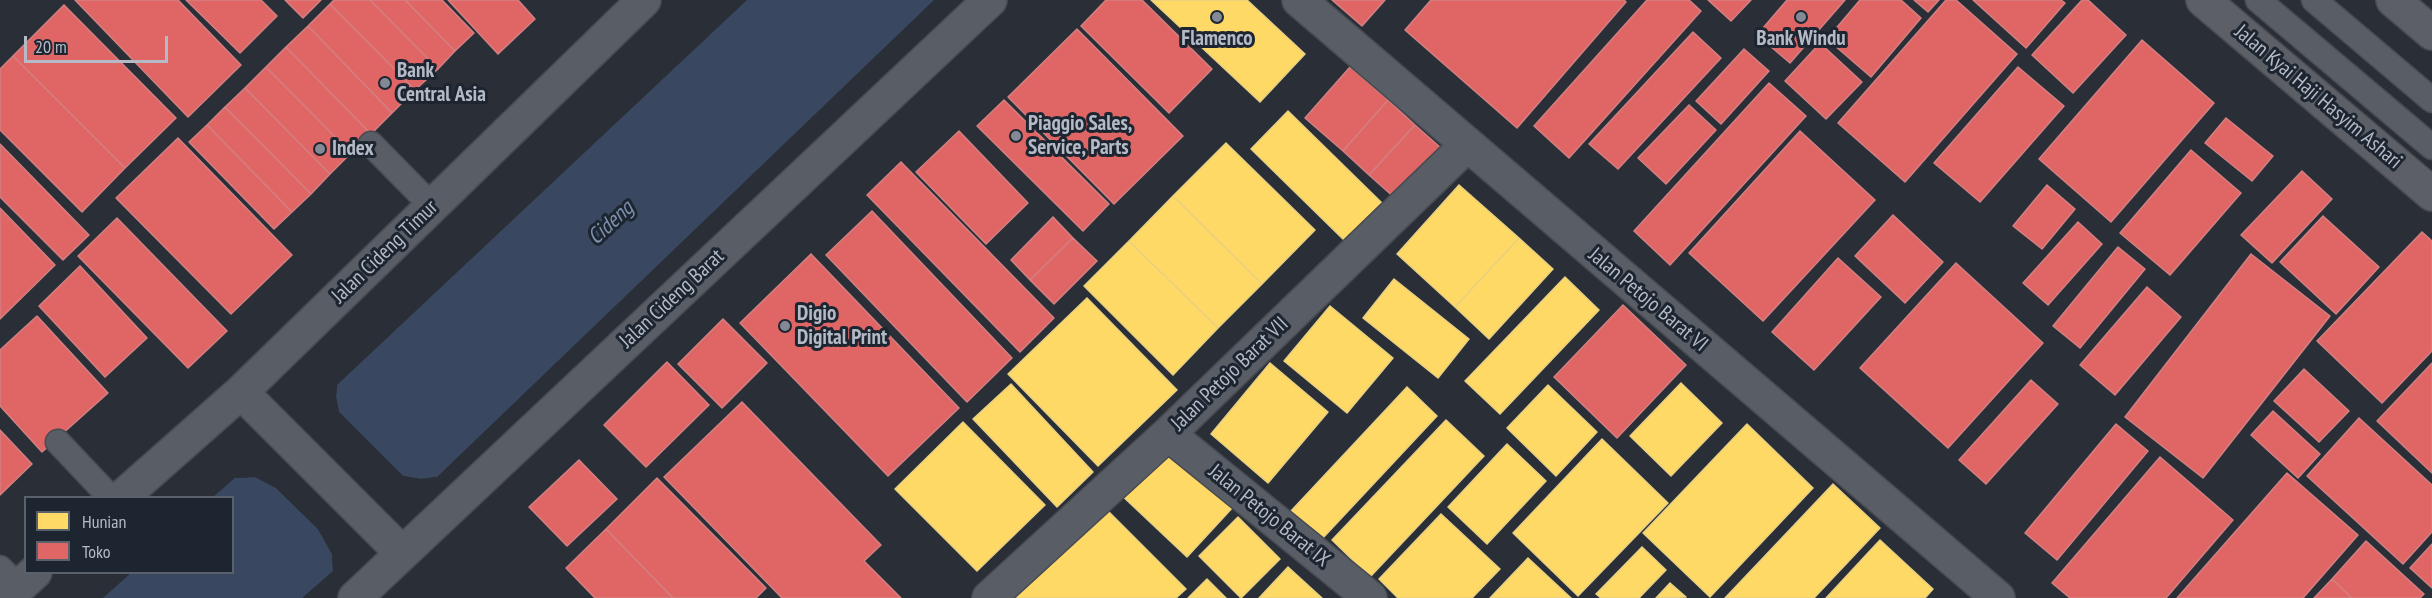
<!DOCTYPE html>
<style>
body{margin:0}
#map{position:relative;width:2432px;height:598px;overflow:hidden;background:#2a2f37;font-family:"PT Sans Narrow",sans-serif}
canvas{display:block}
.legend{position:absolute;left:24px;top:496px;width:210px;height:78px;box-sizing:border-box;background:#1d2531;border:2px solid #59616d;margin:0;padding:8px 10px;list-style:none;font-size:18px;color:#b4bbc7}
.legend li{display:flex;align-items:center;gap:12px;height:30px}
.legend b{width:30px;border:2px solid #59616d}
.scale{position:absolute;left:24px;top:36px;width:144px;height:27px;box-sizing:border-box;border:3px solid #b4bbc7;border-top:0;padding-left:8px;font-size:18px;line-height:21px;white-space:nowrap;color:#b4bbc7;-webkit-text-stroke:4px #1d2531;paint-order:stroke}
</style>
<div id="map">
<canvas width="2432" height="598"></canvas>
<ul class="legend">
<li><b style="height:16px;background:#ffd966"></b>Hunian</li>
<li><b style="height:16px;background:#e06666"></b>Toko</li>
</ul>
<div class="scale">20 m</div>
</div>
<script>
const c = document.querySelector('canvas').getContext('2d');
c.lineJoin = 'round';
function paint(path, color) { c.fillStyle = color; c.fill(path, 'evenodd'); }
const shape = rows => new Path2D(rows.map(r => 'M' + r).join(''));
function trace(path, color, width, dash) { c.strokeStyle = color; c.lineWidth = width; c.lineCap = dash ? 'butt' : 'round'; c.setLineDash(dash || []); c.stroke(path); }
function label(font, color, halo, rows, align = 'center') {
  c.font = font + ' "PT Sans Narrow",sans-serif'; c.lineWidth = 6; c.setLineDash([]); c.textBaseline = 'middle'; c.strokeStyle = halo; c.fillStyle = color; for (const [text, x, y, turn = 0] of rows) {
    c.save(); c.translate(x, y); c.rotate((+turn || 0) * Math.PI / 180); c.textAlign = isNaN(turn) ? turn : align; if (halo) c.strokeText(text, 0, 0); c.fillText(text, 0, 0); c.restore();
  }
}
const water = shape([
 [747,0,934,0,437,477,421,479,403,476,339,412,336,397,337,385],
 [255,477,276,488,318,529,332,554,333,571,302,598,103,598,131,573,232,572,232,498,213,497,235,478]
]);
const pier = shape([
 [337,385,336,397,339,412,403,476,421,479,437,477,433,481,422,482,401,478,337,414,333,397,333,388],
 [256,474,278,485,320,527,335,553,336,568,333,571,332,554,318,529,276,488,255,477,235,478,238,475]
]);
const homes = shape([
 [1151,0,1247,0,1305,54,1260,102,1151,0],
 [1288,111,1383,204,1346,242,1251,149,1288,111],
 [1226,143,1315,230,1262,284,1173,196,1226,143],
 [1459,185,1519,238,1455,307,1397,254,1459,185],
 [1173,196,1262,284,1218,328,1129,241,1173,196],
 [1519,238,1553,269,1489,339,1455,307,1519,238],
 [1129,241,1218,328,1173,375,1084,286,1129,241],
 [1565,277,1599,310,1500,414,1465,381,1565,277],
 [1394,279,1469,339,1438,378,1363,318,1394,279],
 [1087,298,1177,390,1098,466,1008,374,1087,298],
 [1330,306,1393,358,1347,413,1284,361,1330,306],
 [1270,363,1328,412,1268,483,1211,434,1270,363],
 [1681,383,1722,423,1671,476,1630,436,1681,383],
 [1011,384,1093,472,1057,507,973,419,1011,384],
 [1548,385,1597,432,1556,476,1507,428,1548,385],
 [1407,387,1437,416,1321,540,1291,511,1407,387],
 [1446,420,1484,456,1370,577,1332,540,1446,420],
 [963,422,1045,505,977,571,895,489,963,422],
 [1747,424,1813,488,1710,597,1643,533,1747,424],
 [1602,439,1668,503,1578,596,1513,533,1602,439],
 [1163,441,1234,506,1187,557,1117,491,1163,441],
 [1507,444,1546,481,1487,544,1448,507,1507,444],
 [1833,484,1880,528,1814,598,1725,598,1833,484],
 [1097,500,1186,589,1176,598,1000,598,1097,500],
 [1441,514,1500,569,1472,598,1398,598,1379,579,1441,514],
 [1238,517,1280,559,1241,598,1199,556,1238,517],
 [1880,540,1933,589,1925,598,1826,598,1880,540],
 [1642,547,1666,570,1639,598,1601,598,1596,594,1642,547],
 [1528,558,1571,598,1490,598,1528,558],
 [1288,567,1322,598,1259,598,1288,567],
 [1207,579,1226,598,1188,598,1207,579],
 [1670,583,1686,597,1656,598,1670,583]
]);
const shops = shape([
 [75,0,178,0,241,65,188,117,75,0],
 [186,0,261,0,277,16,240,53,186,0],
 [285,0,321,0,303,18,285,0],
 [334,0,370,0,438,69,415,90,330,4,334,0],
 [370,0,405,0,455,51,438,69,370,0],
 [405,0,442,0,474,33,455,51,405,0],
 [448,0,518,0,535,19,498,54,448,0],
 [1106,0,1142,0,1212,69,1169,113,1081,26,1106,0],
 [1332,0,1385,0,1362,26,1332,0],
 [1431,0,1624,0,1626,2,1517,128,1405,30,1431,0],
 [1647,0,1689,0,1701,11,1569,158,1534,126,1647,0],
 [1708,0,1751,0,1731,21,1708,0],
 [1787,0,1845,0,1790,63,1757,35,1787,0],
 [1860,0,1901,0,1921,18,1871,77,1827,39,1860,0],
 [1914,0,1939,0,1928,12,1914,0],
 [1946,0,1956,0,2017,54,1905,182,1838,123,1946,0],
 [1973,0,2061,0,2065,3,2026,48,1973,0],
 [2082,0,2088,0,2126,35,2073,93,2032,55,2082,0],
 [330,4,415,90,392,113,308,26,330,4],
 [64,5,176,118,125,168,13,56,64,5],
 [308,26,392,113,371,134,286,47,308,26],
 [1077,29,1183,136,1114,204,1008,97,1077,29],
 [1693,32,1721,58,1618,169,1589,144,1693,32],
 [2142,40,2214,103,2111,222,2039,159,2142,40],
 [1820,43,1862,82,1826,119,1785,81,1820,43],
 [286,47,371,134,351,153,266,67,286,47],
 [1744,49,1769,71,1721,124,1696,101,1744,49],
 [13,56,125,168,82,212,0,130,0,69,13,56],
 [266,67,351,153,330,174,245,88,266,67],
 [1350,67,1388,100,1343,151,1305,118,1350,67],
 [2018,67,2064,106,1980,202,1934,163,2018,67],
 [1769,83,1806,116,1670,265,1634,231,1769,83],
 [245,88,330,174,311,194,225,107,245,88],
 [1004,100,1109,204,1083,231,977,126,1004,100],
 [1388,100,1415,125,1369,175,1343,151,1388,100],
 [1689,105,1716,130,1666,184,1638,158,1689,105],
 [225,107,311,194,292,212,207,125,225,107],
 [2226,118,2273,156,2252,181,2205,143,2226,118],
 [207,125,292,212,274,229,189,142,207,125],
 [1415,125,1441,148,1396,199,1369,175,1415,125],
 [959,131,1028,203,986,244,916,172,959,131],
 [1800,131,1875,200,1763,321,1689,253,1800,131],
 [178,138,292,255,231,314,116,198,178,138],
 [0,144,89,235,63,260,0,197,0,144],
 [2191,150,2241,193,2170,275,2120,233,2191,150],
 [901,162,1054,318,1020,352,867,195,901,162],
 [2302,171,2332,199,2272,263,2241,235,2302,171],
 [2047,185,2075,209,2042,249,2013,226,2047,185],
 [0,208,55,265,0,319,0,208],
 [872,211,1012,358,967,402,826,255,872,211],
 [1893,215,1943,262,1905,303,1855,256,1893,215],
 [2323,216,2379,267,2336,314,2280,262,2323,216],
 [1053,217,1073,238,1030,280,1011,260,1053,217],
 [117,218,227,331,188,368,78,256,117,218],
 [2078,222,2102,244,2048,305,2023,283,2078,222],
 [2422,232,2432,241,2432,351,2382,403,2317,341,2422,232],
 [1073,238,1097,261,1054,304,1030,280,1073,238],
 [2118,247,2145,269,2080,348,2053,326,2118,247],
 [811,254,959,408,888,476,740,323,811,254],
 [2251,254,2330,316,2203,478,2125,417,2251,254],
 [1838,258,1881,297,1814,370,1772,332,1838,258],
 [1956,263,2043,343,1948,448,1860,368,1956,263],
 [80,266,147,338,105,377,39,306,80,266],
 [2147,287,2181,317,2115,395,2080,365,2147,287],
 [1623,305,1686,365,1617,438,1554,377,1623,305],
 [37,316,108,393,42,452,0,406,0,350,37,316],
 [723,319,767,363,722,408,678,364,723,319],
 [667,362,709,405,646,467,604,425,667,362],
 [2432,363,2432,473,2377,421,2432,363],
 [2304,369,2349,411,2319,442,2274,401,2304,369],
 [2031,380,2058,404,1986,484,1959,460,2031,380],
 [742,402,881,545,864,561,901,598,782,598,664,477,742,402],
 [2273,411,2320,454,2298,478,2251,435,2273,411],
 [2359,418,2432,485,2432,532,2403,564,2307,476,2359,418],
 [2116,424,2148,451,2057,560,2025,533,2116,424],
 [0,430,32,464,0,495,0,430],
 [2160,457,2233,520,2166,598,2070,598,2052,583,2160,457],
 [579,460,617,499,567,546,529,507,579,460],
 [2287,473,2358,535,2303,598,2177,598,2287,473],
 [657,478,766,588,756,598,673,598,606,529,657,478],
 [606,529,673,598,595,598,566,568,606,529],
 [2366,541,2424,594,2420,598,2352,598,2332,579,2366,541],
 [2432,544,2432,588,2410,568,2432,544],
 [2332,579,2352,598,2314,598,2332,579]
]);
const service = shape([
 [2258,0,2432,147],
 [2314,0,2432,100],
 [371,144,432,206],
 [58,442,111,498],
 [0,568,19,587]
]);
const minor = shape([
 [1299,0,1998,598],
 [1168,434,1370,598],
 [989,598,1168,434,1467,145]
]);
const tertiary = shape([
 [241,392,402,553],
 [121,498,241,392,644,0],
 [7,598,35,572],
 [355,598,990,0]
]);
const primary = shape([
 [2203,0,2432,194],
 [2393,0,2432,33]
]);
const markers = [
 [1217,17,6,"#848a95"],
 [1801,17,6,"#848a95"],
 [385,83,6,"#848a95"],
 [1016,136,6,"#848a95"],
 [320,149,6,"#848a95"],
 [785,326,6,"#848a95"]
];
const poiNames = [
 ["Flamenco",1217,39,"center"],
 ["Bank Windu",1801,39,"center"],
 ["Bank",397,71],
 ["Central Asia",397,95],
 ["Piaggio Sales,",1028,124],
 ["Service, Parts",1028,148],
 ["Index",332,149],
 ["Digio",797,314],
 ["Digital Print",797,338]
];
const streetNames = [
 ["Jalan Kyai Haji Hasyim Ashari",2318,97,40],
 ["Jalan Cideng Timur",385,252,-44],
 ["Jalan Cideng Barat",672,299,-43],
 ["Jalan Petojo Barat VI",1648,300,40],
 ["Jalan Petojo Barat VII",1230,374,-44],
 ["Jalan Petojo Barat IX",1269,516,39]
];
const waterNames = [
 ["Cideng",611,223,-43]
];
paint(water, '#394860');
paint(pier, '#2a2f37');
paint(homes, '#ffd966');
trace(homes, '#e8d083', 1.5);
paint(shops, '#e06666');
trace(shops, '#d38083', 1.5);
trace(service, '#484b51', 27);
trace(minor, '#484b51', 36);
trace(tertiary, '#484b51', 36);
trace(primary, '#484b53', 36);
trace(service, '#595d65', 24);
trace(minor, '#595d65', 33);
trace(tertiary, '#595d65', 33);
trace(primary, '#5c6066', 33);
for (const [x, y, r, color] of markers) { const dot = new Path2D(); dot.arc(x, y, r, 0, 2 * Math.PI); c.fillStyle = color; c.fill(dot); trace(dot, '#1d2531', 2); }
label('bold 21px', '#b4bbc7', '#1d2531', poiNames, 'left');
label('21px', '#b4bbc7', '#1d2531', streetNames);
label('italic 22px', '#7d90ad', '#1d2531', waterNames);
</script>
